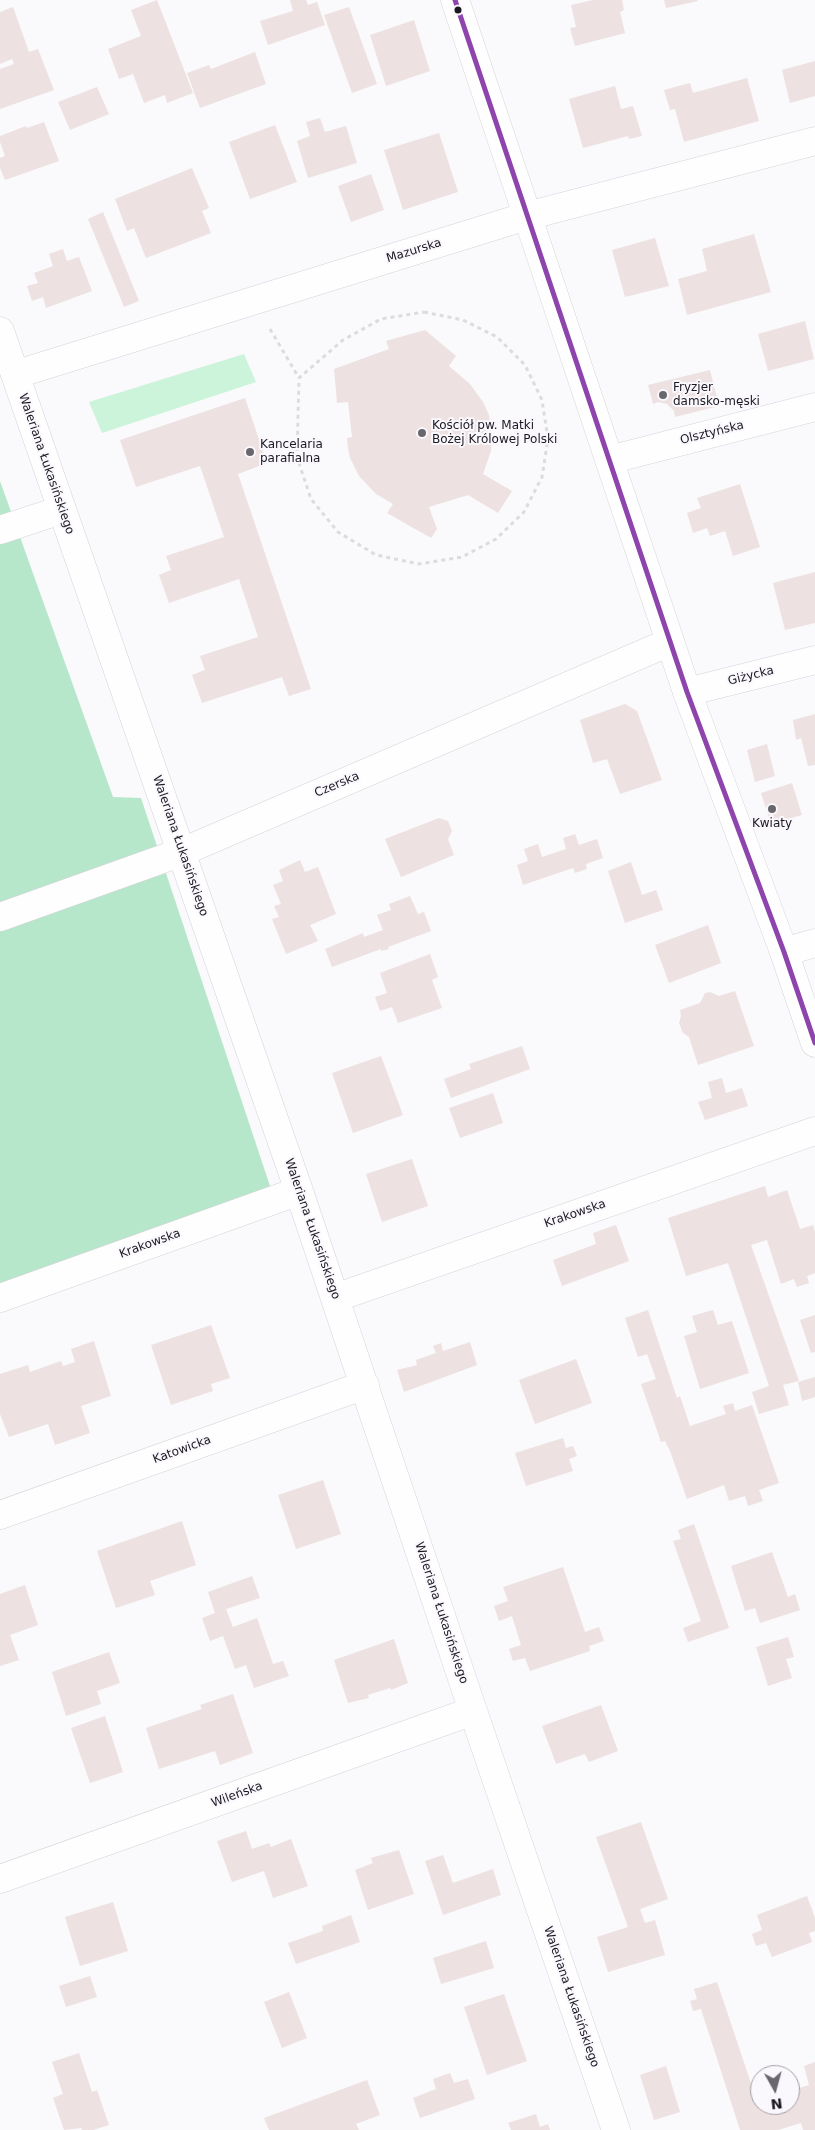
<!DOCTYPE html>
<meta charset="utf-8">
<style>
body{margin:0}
#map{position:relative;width:815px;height:2130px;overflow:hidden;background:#faf9fc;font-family:"DejaVu Sans",sans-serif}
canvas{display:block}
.north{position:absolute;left:750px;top:2065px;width:50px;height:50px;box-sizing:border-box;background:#faf8fd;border:1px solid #a19ea5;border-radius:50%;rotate:173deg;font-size:14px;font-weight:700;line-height:20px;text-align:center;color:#1b1821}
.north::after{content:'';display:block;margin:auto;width:18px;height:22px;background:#69676e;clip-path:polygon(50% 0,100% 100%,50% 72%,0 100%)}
</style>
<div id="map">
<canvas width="815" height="2130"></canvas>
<div class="north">N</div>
</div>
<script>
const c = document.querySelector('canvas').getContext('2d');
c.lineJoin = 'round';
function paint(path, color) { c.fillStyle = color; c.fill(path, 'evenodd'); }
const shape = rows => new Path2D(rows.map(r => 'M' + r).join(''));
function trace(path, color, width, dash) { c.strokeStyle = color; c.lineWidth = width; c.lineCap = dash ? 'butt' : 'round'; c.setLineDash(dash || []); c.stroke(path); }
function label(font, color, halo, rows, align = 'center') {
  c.font = font + ' "DejaVu Sans",sans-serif'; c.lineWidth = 4; c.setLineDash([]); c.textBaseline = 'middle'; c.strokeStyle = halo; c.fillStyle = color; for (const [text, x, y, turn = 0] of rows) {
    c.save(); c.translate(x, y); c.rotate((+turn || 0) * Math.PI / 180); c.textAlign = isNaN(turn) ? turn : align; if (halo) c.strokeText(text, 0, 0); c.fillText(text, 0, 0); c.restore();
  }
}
const green = shape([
 [244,354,256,382,102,433,89,402]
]);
const forest = shape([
 [0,481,113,797,141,798,271,1189,0,1286]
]);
const building = shape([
 [157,0,193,93,167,103,165,95,144,103,133,74,119,79,108,49,141,36,131,10],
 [290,0,306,0,308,5,317,2,325,25,268,45,260,21,293,11],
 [593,0,622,0,624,10,620,12,625,33,575,46,570,28,576,27,571,5],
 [664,0,697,0,698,1,666,8],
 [13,7,29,52,38,49,54,90,0,109,0,69,14,64,12,59,0,64,0,12],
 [349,7,377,84,352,93,324,15],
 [414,20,430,71,386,86,370,35],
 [255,52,266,84,200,108,187,73,209,65,211,69],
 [815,61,815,96,790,103,782,70],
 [747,78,759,121,684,142,675,109,670,110,664,90,690,83,693,93],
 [615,86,621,109,633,106,642,136,629,139,628,136,583,148,569,99],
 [97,87,109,114,70,130,58,102],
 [320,118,325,132,346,126,357,163,308,178,297,141,310,136,306,122],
 [44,122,59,161,5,180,0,168,0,158,5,156,0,142,0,136,26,126,27,128],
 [275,125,297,182,250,199,229,142],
 [439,133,458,192,403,210,384,150],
 [192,168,209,208,202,211,211,233,146,258,134,228,127,231,115,199],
 [371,174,384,210,351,222,338,186],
 [103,212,139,301,124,307,88,219],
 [754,234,771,292,687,315,678,279,707,271,702,249],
 [655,238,669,286,625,297,612,250],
 [63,249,67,261,79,257,92,291,46,308,43,297,32,301,27,286,38,283,34,273,53,266,49,254],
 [805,321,814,359,768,371,758,334],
 [425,330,456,356,449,366,470,384,483,402,489,415,492,435,491,451,483,474,512,491,498,513,468,495,429,507,437,529,431,538,387,513,393,504,376,494,359,476,350,458,348,448,347,438,352,437,348,402,337,403,334,369,389,349,386,341],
 [710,370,719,406,675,417,674,411,667,404,658,402,653,404,648,385],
 [245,398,267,463,238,474,311,689,289,696,282,677,202,703,192,675,205,670,200,656,258,637,239,579,169,603,159,575,171,570,166,556,224,537,200,466,136,487,120,440],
 [740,484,760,547,733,556,725,531,710,536,707,528,693,533,687,513,701,508,697,498],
 [815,572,815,623,785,630,773,583],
 [625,704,637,711,662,780,620,794,607,759,593,763,580,720],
 [815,714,815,765,808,766,801,738,796,740,793,720],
 [767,744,775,776,755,782,747,750],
 [792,783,802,815,771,824,761,793],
 [439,818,448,821,452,831,448,839,454,855,401,877,385,839],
 [575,834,579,845,597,839,603,858,586,864,587,869,575,873,573,868,523,885,517,865,528,861,524,849,538,844,542,857,566,849,563,838],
 [300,860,305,872,318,867,336,914,310,925,318,941,286,954,272,919,279,917,274,906,281,904,273,885,283,881,279,870],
 [631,862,642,895,656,890,663,910,625,923,608,871],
 [410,896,418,914,424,912,431,931,388,947,389,949,381,951,381,949,332,967,325,949,363,933,364,937,383,930,377,915,391,910,389,904],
 [708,925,721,963,669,983,655,945],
 [430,954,438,977,432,980,442,1008,398,1023,392,1007,380,1011,375,997,387,993,380,973],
 [735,991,754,1046,698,1065,689,1037,683,1033,679,1023,681,1016,680,1010,700,1003,705,993,710,992,719,996],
 [522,1046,530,1069,451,1098,444,1079,471,1069,469,1064],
 [381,1056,403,1115,353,1133,332,1073],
 [722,1078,726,1093,742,1088,748,1106,705,1120,698,1102,712,1098,708,1082],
 [493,1093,503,1123,460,1138,449,1108],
 [412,1159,428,1206,382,1222,366,1174],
 [765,1186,768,1197,787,1190,800,1229,813,1225,815,1232,815,1273,807,1276,809,1283,797,1287,794,1279,781,1284,767,1240,751,1245,799,1381,783,1385,789,1405,759,1414,752,1392,769,1386,728,1263,686,1276,668,1218],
 [616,1225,629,1261,562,1286,553,1260,596,1244,593,1233],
 [648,1310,677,1398,680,1396,690,1426,726,1414,723,1406,733,1403,735,1411,752,1405,779,1483,759,1490,763,1501,748,1506,745,1496,729,1501,724,1485,687,1499,670,1451,665,1441,661,1442,641,1384,656,1379,647,1354,638,1357,625,1318],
 [713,1310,718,1325,732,1321,749,1373,700,1389,684,1336,697,1332,692,1316],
 [815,1315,815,1352,811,1353,800,1320],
 [211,1325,230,1378,211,1384,213,1391,171,1405,151,1345],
 [94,1341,111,1396,81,1406,90,1433,55,1445,48,1424,9,1437,0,1414,0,1374,28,1365,30,1372,61,1361,63,1366,75,1362,71,1349],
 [470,1342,477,1365,404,1392,397,1370,417,1365,416,1360,436,1353,433,1346,441,1343,443,1351],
 [576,1359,592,1403,535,1424,519,1380],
 [815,1377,815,1397,802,1401,798,1382],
 [563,1438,566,1448,573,1446,577,1456,569,1459,573,1471,526,1486,515,1453],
 [323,1480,341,1534,296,1549,278,1495],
 [182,1521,196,1565,150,1581,155,1595,116,1608,97,1551],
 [694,1524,729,1628,688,1642,683,1628,701,1621,673,1541,681,1539,678,1530],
 [772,1552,788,1597,795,1594,800,1610,760,1623,755,1608,745,1611,731,1566],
 [563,1567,585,1632,599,1627,604,1641,589,1646,590,1651,530,1671,525,1658,513,1661,509,1649,521,1645,512,1616,499,1621,494,1606,508,1601,503,1587],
 [252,1576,260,1598,226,1609,233,1627,257,1618,273,1664,283,1661,289,1676,254,1688,246,1665,235,1669,223,1636,210,1641,202,1618,215,1613,208,1592],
 [25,1585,38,1625,10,1635,19,1660,0,1666,0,1594],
 [788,1637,794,1657,786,1659,792,1678,768,1686,756,1647],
 [394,1639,408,1683,391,1690,390,1688,368,1695,369,1698,348,1703,334,1660],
 [109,1652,120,1683,97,1691,101,1704,66,1716,52,1672],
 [233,1694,253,1753,220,1765,215,1751,159,1769,146,1728,202,1709,200,1705],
 [601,1705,618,1751,589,1762,585,1754,556,1764,542,1726],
 [105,1716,123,1772,90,1783,71,1728],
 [641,1822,668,1899,640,1909,645,1923,655,1920,665,1955,608,1972,597,1937,628,1927,596,1837],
 [246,1831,252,1849,269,1843,271,1847,291,1839,308,1886,273,1898,264,1871,232,1882,217,1841],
 [399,1850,414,1894,368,1910,355,1870,373,1863,371,1858],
 [443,1855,453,1883,493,1869,501,1895,443,1915,425,1861],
 [807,1896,815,1918,815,1931,809,1933,812,1942,772,1957,766,1943,756,1946,752,1934,762,1930,757,1915],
 [113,1902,128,1951,80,1966,65,1917],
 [351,1915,360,1942,296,1964,288,1943,323,1931,322,1926],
 [486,1941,494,1968,441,1984,433,1958],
 [90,1976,97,1997,66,2007,59,1986],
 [717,1982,757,2101,760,2100,760,2105,790,2105,790,2091,809,2085,804,2066,815,2062,815,2130,803,2130,801,2123,778,2130,740,2130,701,2009,693,2011,690,2001,697,1999,694,1989],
 [289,1992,307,2038,282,2048,264,2002],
 [504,1994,527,2061,487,2075,464,2007],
 [79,2053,92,2092,97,2090,109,2125,93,2130,82,2130,81,2128,64,2130,53,2098,63,2094,52,2062],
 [666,2066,680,2112,654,2120,640,2075],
 [450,2073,454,2083,468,2079,475,2099,420,2118,413,2098,436,2089,433,2079],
 [367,2080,380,2115,356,2124,359,2130,269,2130,264,2118],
 [536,2114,540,2127,548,2124,550,2130,511,2130,508,2123]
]);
const path = shape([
 [424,312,463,320,497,337,525,365,542,400,548,439,542,477,524,512,496,539,462,557,419,564,376,555,338,532,311,499,297,457,299,378,343,340,381,319,424,312],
 [270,329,299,378]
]);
const minor = shape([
 [0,331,299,1191,473,1711,616,2130],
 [17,374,527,216,815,141],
 [609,460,815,407],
 [0,530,61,510],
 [687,692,815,660],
 [0,917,182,852,670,642],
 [784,952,815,943],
 [0,1298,299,1191],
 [335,1298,815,1131],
 [0,1515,365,1385],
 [0,1879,473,1711]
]);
const tertiary = shape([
 [455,0,687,692,784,952,815,1043]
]);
const bus1 = shape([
 [455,0,687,692,784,952,815,1043]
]);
const markers = [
 [458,10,4.5,"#1b1821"],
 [663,395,5,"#69676e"],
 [422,433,5,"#69676e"],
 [250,452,5,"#69676e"],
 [772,809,5,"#69676e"]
];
const streetNames = [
 ["Mazurska",414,251,-17],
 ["Olsztyńska",712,433,-14],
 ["Waleriana Łukasińskiego",46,464,71],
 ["Giżycka",751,676,-14],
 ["Czerska",337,785,-23],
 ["Waleriana Łukasińskiego",180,846,71],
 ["Krakowska",575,1214,-19],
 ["Waleriana Łukasińskiego",312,1229,71],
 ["Krakowska",150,1244,-20],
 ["Katowicka",182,1450,-20],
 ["Waleriana Łukasińskiego",441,1613,72],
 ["Wileńska",237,1795,-20],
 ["Waleriana Łukasińskiego",571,1997,71]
];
const poiNames = [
 ["Fryzjer",673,388],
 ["damsko-męski",673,402],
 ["Kościół pw. Matki",432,426],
 ["Bożej Królowej Polski",432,440],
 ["Kancelaria",260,445],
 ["parafialna",260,459],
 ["Kwiaty",772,824,"center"]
];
paint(green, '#cbf4da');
paint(forest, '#b7e7ca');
paint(building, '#ede1e1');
trace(minor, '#d5d3d8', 29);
trace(tertiary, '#d5d3d8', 29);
trace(path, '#dcdcdd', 3, [4, 4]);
trace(minor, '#fefeff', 28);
trace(tertiary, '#fefeff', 28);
trace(bus1, '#8e44ad', 5);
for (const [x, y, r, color] of markers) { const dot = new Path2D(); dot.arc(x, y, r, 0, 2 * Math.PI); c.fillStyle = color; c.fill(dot); trace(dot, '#faf8fd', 2); }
label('12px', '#1b1821', '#faf8fd', streetNames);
label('12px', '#1b1821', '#faf8fd', poiNames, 'left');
</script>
